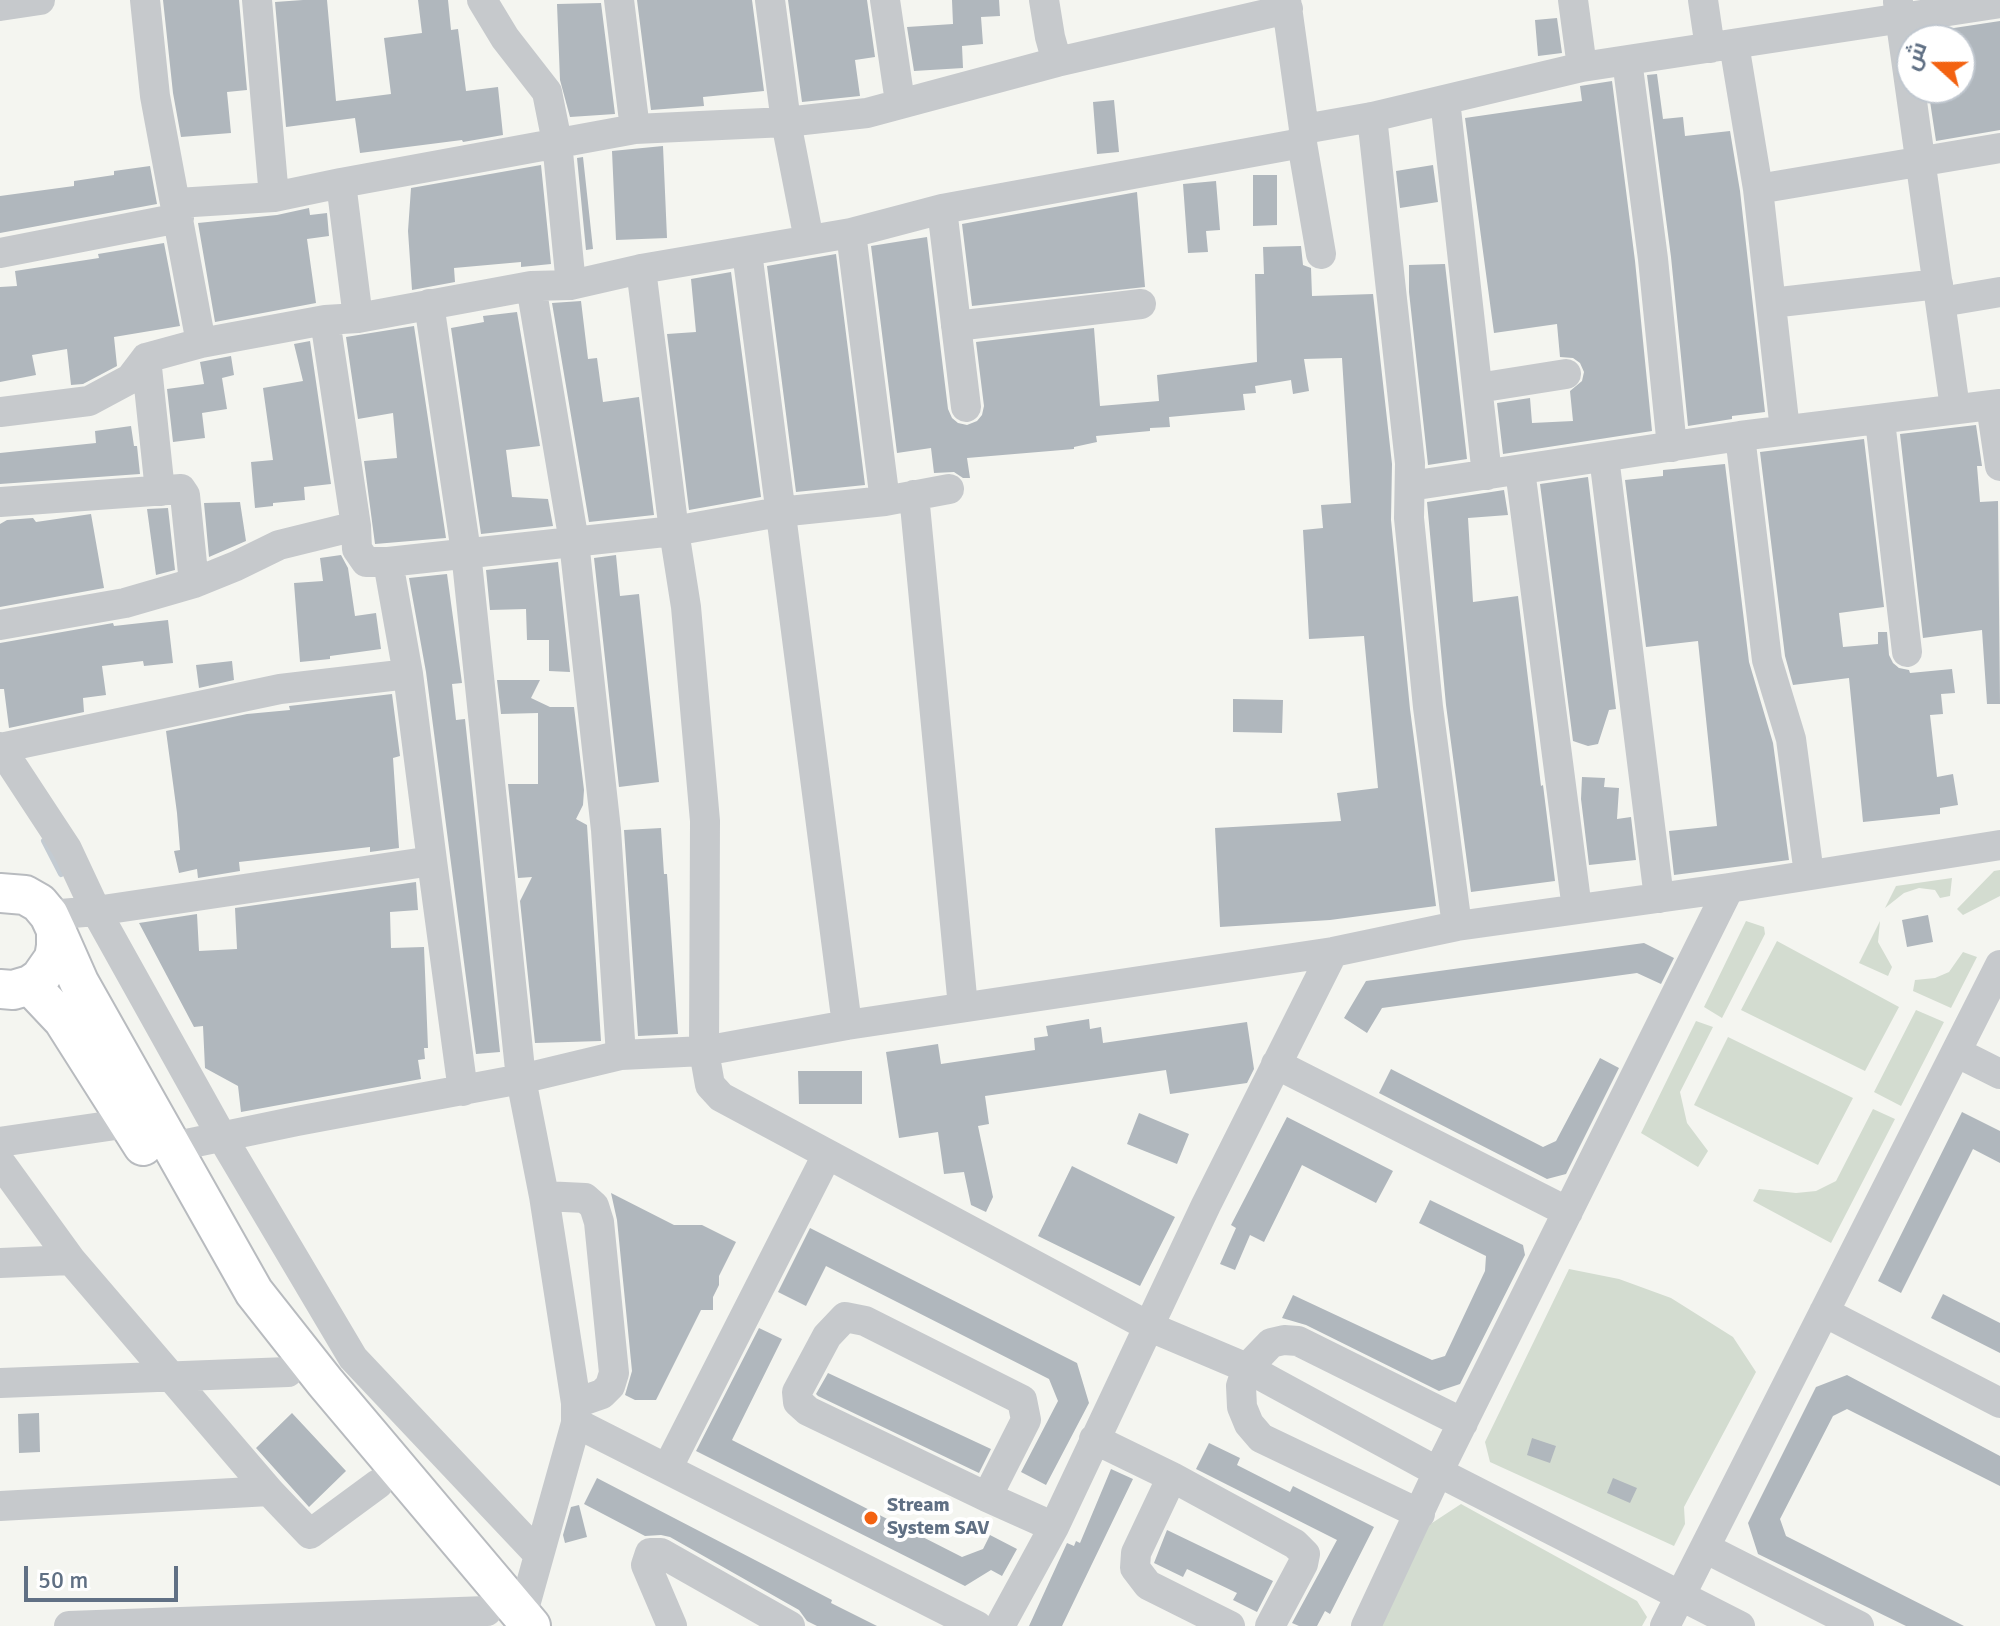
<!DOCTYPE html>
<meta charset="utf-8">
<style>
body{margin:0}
#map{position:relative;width:2000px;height:1626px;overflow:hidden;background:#f4f5f0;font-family:Signika,Cairo,sans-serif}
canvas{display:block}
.north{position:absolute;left:1896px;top:24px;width:80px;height:80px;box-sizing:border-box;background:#fff;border:2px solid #bfc6ce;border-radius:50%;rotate:291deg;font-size:22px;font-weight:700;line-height:32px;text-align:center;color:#607084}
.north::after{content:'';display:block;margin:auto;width:28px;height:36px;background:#f36211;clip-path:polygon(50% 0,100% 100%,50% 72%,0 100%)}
.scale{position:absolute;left:24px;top:1566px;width:154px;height:36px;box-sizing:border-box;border:4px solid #607084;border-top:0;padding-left:10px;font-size:24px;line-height:28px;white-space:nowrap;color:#607084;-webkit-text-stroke:6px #fff;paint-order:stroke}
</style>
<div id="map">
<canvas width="2000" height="1626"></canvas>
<div class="north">ش</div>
<div class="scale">50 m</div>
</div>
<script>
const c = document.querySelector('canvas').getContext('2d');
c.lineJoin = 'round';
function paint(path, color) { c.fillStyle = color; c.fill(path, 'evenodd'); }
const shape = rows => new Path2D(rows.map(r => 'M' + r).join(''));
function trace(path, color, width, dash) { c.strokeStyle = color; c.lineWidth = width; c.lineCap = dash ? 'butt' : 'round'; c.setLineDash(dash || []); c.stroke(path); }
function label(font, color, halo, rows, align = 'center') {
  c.font = font + ' Signika,sans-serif'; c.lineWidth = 8; c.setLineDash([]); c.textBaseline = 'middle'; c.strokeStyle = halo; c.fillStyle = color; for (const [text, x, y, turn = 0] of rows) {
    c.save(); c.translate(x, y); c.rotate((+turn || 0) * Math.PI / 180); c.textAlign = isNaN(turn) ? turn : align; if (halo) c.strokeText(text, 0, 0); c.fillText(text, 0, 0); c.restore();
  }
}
const green = shape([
 [2000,870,2000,896,1963,915,1957,909,1994,871],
 [1952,878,1950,896,1940,898,1935,890,1919,888,1904,893,1885,908,1896,886],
 [1746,921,1764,927,1765,934,1722,1018,1704,1007],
 [1880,921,1878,942,1892,967,1888,976,1859,963],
 [1777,941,1899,1007,1865,1071,1741,1010],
 [1963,952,1977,957,1951,1008,1913,991,1915,980,1935,978,1949,972],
 [1916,1010,1944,1022,1901,1106,1874,1092],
 [1696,1021,1713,1027,1680,1092,1687,1123,1708,1151,1698,1167,1641,1133],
 [1728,1037,1853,1098,1818,1165,1694,1105],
 [1873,1109,1895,1119,1831,1243,1753,1201,1759,1189,1796,1193,1816,1191,1836,1181],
 [1569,1269,1619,1279,1671,1298,1733,1337,1756,1372,1684,1507,1685,1524,1674,1546,1490,1462,1485,1442],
 [1461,1504,1637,1601,1647,1617,1642,1626,1378,1626,1429,1525]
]);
const stream = shape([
 [44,841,61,874]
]);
const building = shape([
 [163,0,239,0,247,90,227,92,231,133,181,137,173,93],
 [303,0,327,0,336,101,391,94,384,38,422,33,418,0,448,0,451,30,458,29,466,91,498,87,503,135,463,142,462,140,360,153,355,118,286,127,275,2],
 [637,0,752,0,764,91,703,97,704,106,651,110],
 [788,0,867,0,875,57,855,60,860,96,802,102],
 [952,0,999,0,1000,16,981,17,983,44,962,46,963,68,914,71,907,27,953,24],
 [601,3,615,114,570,117,560,80,557,4],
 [1557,18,1562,53,1538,56,1535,20],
 [2000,21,2000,130,1936,141,1928,88,1960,88,1960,40,1922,40,1921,33],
 [1657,74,1663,119,1683,117,1685,136,1730,131,1740,191,1765,412,1732,416,1732,419,1688,426,1671,257,1647,75],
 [1612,81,1635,261,1652,431,1503,454,1497,403,1530,398,1532,423,1573,421,1570,391,1582,381,1584,372,1580,363,1573,358,1560,357,1557,324,1494,333,1465,118,1582,101,1580,86],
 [1114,100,1119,152,1097,154,1093,102],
 [663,146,667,238,616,240,612,151],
 [583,157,593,249,586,250,577,158],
 [541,165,551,264,521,267,521,262,454,268,455,282,412,290,408,231,411,188],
 [1433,165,1438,202,1400,208,1396,171],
 [150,166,157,204,0,233,0,196,74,186,74,181,114,175,114,171],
 [1253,175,1277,175,1277,225,1253,226],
 [1216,181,1220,230,1206,231,1208,252,1188,253,1183,184],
 [1137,192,1145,287,972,306,962,224],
 [309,208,310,215,327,213,329,236,307,239,316,303,215,322,198,223,277,215],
 [927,237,948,409,952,418,958,423,967,425,977,421,982,415,984,406,976,342,1094,328,1100,406,1159,401,1157,375,1257,362,1255,274,1264,274,1263,247,1301,246,1303,265,1311,268,1312,296,1373,294,1392,464,1391,520,1410,709,1436,906,1330,920,1220,927,1215,828,1341,821,1337,793,1378,788,1364,636,1309,639,1303,530,1323,528,1321,505,1351,503,1342,358,1304,359,1309,391,1293,394,1291,380,1255,386,1256,393,1243,394,1245,410,1169,417,1170,427,1150,428,1150,431,1096,436,1097,442,1074,447,1074,449,967,458,970,478,963,478,954,472,934,473,931,448,897,453,871,246],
 [164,243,180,326,114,337,117,366,83,384,71,385,67,349,32,355,36,375,0,382,0,287,17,286,15,271,99,258,98,254],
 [836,254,865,485,796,492,767,266],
 [1445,264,1467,459,1428,465,1409,292,1409,265],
 [731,272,761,497,689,510,667,334,696,332,691,279],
 [581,301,588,359,597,358,603,402,639,397,654,515,589,522,552,303],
 [517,312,540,446,506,450,512,497,548,499,553,526,481,534,451,328,484,322,483,316],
 [414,326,446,538,375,544,364,461,397,458,393,413,358,419,346,337],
 [310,341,331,484,304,487,305,500,273,503,273,506,255,508,251,462,273,460,263,388,303,381,294,344],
 [231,356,234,375,222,378,227,409,202,413,205,438,173,442,167,389,204,384,200,362],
 [1976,425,1982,466,1977,466,1980,502,1998,501,2000,704,1987,704,1982,630,1923,638,1900,434],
 [131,426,134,446,137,446,140,474,0,484,0,453,96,443,95,431],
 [1864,439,1884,607,1839,613,1843,647,1878,644,1878,632,1887,632,1889,655,1893,663,1899,668,1909,670,1910,673,1952,669,1955,693,1941,694,1943,714,1930,715,1937,777,1953,774,1958,805,1940,808,1940,814,1863,822,1849,678,1793,685,1785,656,1760,452],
 [1725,464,1749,662,1773,743,1789,860,1674,875,1669,831,1717,826,1698,641,1646,647,1625,480,1663,476,1663,470],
 [1588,477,1616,709,1609,710,1598,744,1588,746,1573,741,1540,484],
 [1504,490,1508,515,1468,518,1473,602,1518,596,1541,786,1543,785,1555,881,1471,892,1446,705,1427,502],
 [240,502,246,541,209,557,204,503],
 [168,508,175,570,156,575,147,509],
 [91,514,104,588,0,607,0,524,7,520,33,518,36,522],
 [341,555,348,568,355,616,376,613,381,649,330,656,330,659,300,662,294,583,323,581,320,558],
 [616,555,620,596,639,594,659,782,619,787,594,558],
 [558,562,570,672,549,671,549,640,527,640,526,609,490,610,486,570],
 [447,574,462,683,452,684,456,720,465,719,500,1052,476,1054,426,672,409,578],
 [168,620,173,663,144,666,143,661,102,666,106,695,83,698,84,712,9,728,4,689,0,689,0,643,113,623,114,626],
 [232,661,234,680,199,688,196,665],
 [497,680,540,680,531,698,550,707,574,707,584,790,583,805,576,819,587,825,601,1041,535,1043,520,901,532,877,518,878,508,784,538,784,538,713,501,714],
 [392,694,400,756,393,758,399,848,370,852,370,847,239,862,240,871,198,878,197,869,179,873,174,851,180,850,177,813,166,731,247,714,290,710,289,706],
 [1233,699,1283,700,1282,733,1233,732],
 [1582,777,1605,778,1604,787,1619,788,1617,819,1631,817,1636,860,1589,865,1581,799],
 [661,828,664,874,667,874,678,1034,638,1036,624,830],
 [416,882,418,910,390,912,391,948,424,947,428,1048,424,1048,425,1059,418,1060,421,1079,241,1112,238,1086,205,1068,203,1026,194,1027,139,923,197,914,199,951,237,949,235,908],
 [1928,915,1933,942,1907,947,1902,920],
 [1644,943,1674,958,1661,984,1637,973,1382,1008,1367,1033,1344,1018,1366,981],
 [1089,1019,1090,1029,1101,1027,1103,1043,1247,1022,1254,1069,1247,1083,1170,1094,1166,1070,985,1096,989,1124,978,1126,993,1197,986,1212,971,1205,964,1172,944,1174,938,1132,899,1138,886,1052,938,1044,941,1064,1035,1050,1034,1038,1048,1036,1046,1026],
 [1600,1058,1619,1068,1566,1174,1547,1179,1379,1093,1391,1069,1543,1147,1556,1141],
 [798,1071,862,1071,862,1104,799,1104],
 [1962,1112,2000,1131,2000,1163,1973,1149,1901,1293,1878,1281],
 [1139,1113,1189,1134,1177,1164,1127,1144],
 [1287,1117,1393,1171,1376,1203,1302,1165,1264,1242,1250,1235,1235,1270,1220,1264,1236,1228,1231,1225],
 [1072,1166,1175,1217,1140,1286,1038,1236],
 [611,1193,674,1225,702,1225,736,1242,719,1276,719,1285,713,1297,713,1310,701,1310,656,1400,635,1400,625,1395,632,1371,617,1220],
 [1430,1200,1523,1245,1525,1255,1460,1384,1439,1391,1306,1325,1282,1318,1293,1295,1432,1360,1445,1356,1485,1271,1486,1256,1419,1223],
 [810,1228,1077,1363,1089,1403,1046,1485,1021,1472,1058,1401,1049,1379,826,1266,806,1306,778,1292],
 [1943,1294,2000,1323,2000,1353,1931,1318],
 [759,1328,782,1339,732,1440,962,1557,983,1549,990,1535,1017,1549,1002,1576,991,1570,965,1586,696,1451],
 [828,1373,991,1449,979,1473,818,1396,816,1394],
 [1847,1375,2000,1456,2000,1486,1847,1409,1833,1416,1780,1519,1786,1536,1964,1626,1906,1626,1758,1554,1748,1523,1816,1387],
 [39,1413,40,1452,19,1453,18,1414],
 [292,1413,346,1471,309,1507,256,1448],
 [1532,1438,1556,1446,1550,1463,1527,1455],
 [1209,1443,1240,1458,1237,1465,1290,1492,1293,1486,1374,1527,1330,1614,1325,1611,1317,1626,1299,1626,1292,1623,1337,1540,1196,1469],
 [1111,1469,1133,1479,1062,1626,1029,1626,1067,1543,1074,1546,1076,1541,1080,1543],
 [597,1478,832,1600,831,1603,877,1626,817,1626,807,1621,799,1610,670,1537,661,1535,645,1536,584,1504],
 [1613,1478,1637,1488,1630,1503,1607,1493],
 [579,1505,587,1537,565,1543,563,1535,571,1507],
 [1167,1530,1273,1581,1257,1612,1233,1600,1237,1593,1187,1569,1183,1577,1154,1563]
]);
const minor = shape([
 [145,0,155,96,201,343],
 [257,0,274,197],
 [482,0,505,38,547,92,557,142,571,285],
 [619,0,635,129],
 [770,0,786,122,809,240],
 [885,0,900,102],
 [1044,0,1050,37,1057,62,1288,9],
 [1286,0,1304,129,1302,143,1321,254],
 [1573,0,1582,67],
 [1703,0,1710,48],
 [1898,2,1955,408],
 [0,6,40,0],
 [1734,44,1758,189,1785,430],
 [1627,60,1653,259,1672,447],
 [1445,100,1487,475],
 [1372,117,1410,463,1409,518,1428,707,1457,926],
 [1304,129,1372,117,1582,67,2000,3],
 [341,183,358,318],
 [1758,189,2000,148],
 [177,203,274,197,341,183,635,129,786,122,867,113,1057,62],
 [942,209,966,407],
 [851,233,885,501],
 [747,252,847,1025],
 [0,253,179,218],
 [641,269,674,531,779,512,885,501,949,489],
 [531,286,574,542,606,830,621,1055],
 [1941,302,2000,292],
 [1771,303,1938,284],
 [429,304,466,552,521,1079,544,1196,576,1403,576,1423,522,1616],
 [956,326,1141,304],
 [146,358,160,491],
 [1478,388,1566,374],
 [1991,405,2000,466],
 [0,412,89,401,130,379,146,358,201,343,325,320,358,318,531,286,571,285,641,269,851,233,942,209,1302,143],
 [1880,421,1907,652],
 [1740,436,1767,660,1791,739,1809,874],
 [1604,457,1659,898],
 [1520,470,1577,909],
 [1410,486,1740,436,2000,404],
 [914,495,963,1007],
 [0,502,181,489,185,495,194,583],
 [356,526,357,549,366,562,388,562],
 [0,625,125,603,194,583,236,566,279,545,356,526,325,320],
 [408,674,432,861],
 [0,747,67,849,96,911,222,1137,353,1358,539,1555],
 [0,748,280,689,408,674,388,562,674,531,686,607,705,821,704,1051,621,1055,521,1079,297,1121,172,1147],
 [49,915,96,911,432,861,463,1091],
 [1956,1052,2000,1074],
 [1276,1064,1568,1212],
 [0,1142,129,1123],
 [0,1162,71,1260,269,1491,310,1534,378,1484],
 [544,1196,585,1198,594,1206,599,1222,614,1373,610,1386,602,1394,576,1403],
 [0,1263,71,1260],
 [1824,1312,2000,1403],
 [0,1383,288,1372],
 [576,1423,977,1626],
 [1094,1439,1172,1477,1295,1544,1305,1554,1303,1564,1270,1626],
 [667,1469,827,1155],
 [1172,1477,1136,1553,1135,1568,1148,1585,1230,1626],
 [987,1497,1026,1420,1022,1400,865,1321,845,1317,827,1336,797,1392,798,1402,808,1411,987,1497,1054,1527],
 [0,1506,269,1491],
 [1420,1514,1261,1438,1249,1424,1242,1407,1241,1386,1247,1368,1271,1343,1284,1340,1298,1341,1463,1423],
 [1705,1548,1859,1626],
 [69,1626,487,1611],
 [672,1626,646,1565,650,1553,661,1553,790,1626],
 [1000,1626,1054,1527,1206,1205,1333,952],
 [1366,1626,1438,1472,1729,888],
 [1665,1626,2000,965],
 [1740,1626,1438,1472,1247,1368,1150,1327,721,1097,710,1085,704,1051,847,1025,1333,952,1457,926,1729,888,2000,845]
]);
const major = shape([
 [0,893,25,895,39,903,49,915,56,930,56,946,54,958,40,978,30,985,13,990,0,989],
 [56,930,79,982,254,1292,325,1382,531,1626],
 [30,985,63,1020,143,1146]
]);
const markers = [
 [871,1518,8,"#f36211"]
];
const poiNames = [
 ["Stream",887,1506],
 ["System SAV",887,1529]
];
paint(green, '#d3dcd0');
trace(stream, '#c3cbd2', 6);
paint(building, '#b0b7bd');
trace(major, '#b8bbbf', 42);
trace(minor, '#c6c9cc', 30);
trace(major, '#fff', 38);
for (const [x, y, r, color] of markers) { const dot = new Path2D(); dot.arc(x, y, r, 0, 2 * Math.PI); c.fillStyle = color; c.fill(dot); trace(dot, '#fff', 3); }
label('bold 20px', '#607084', '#fff', poiNames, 'left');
</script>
